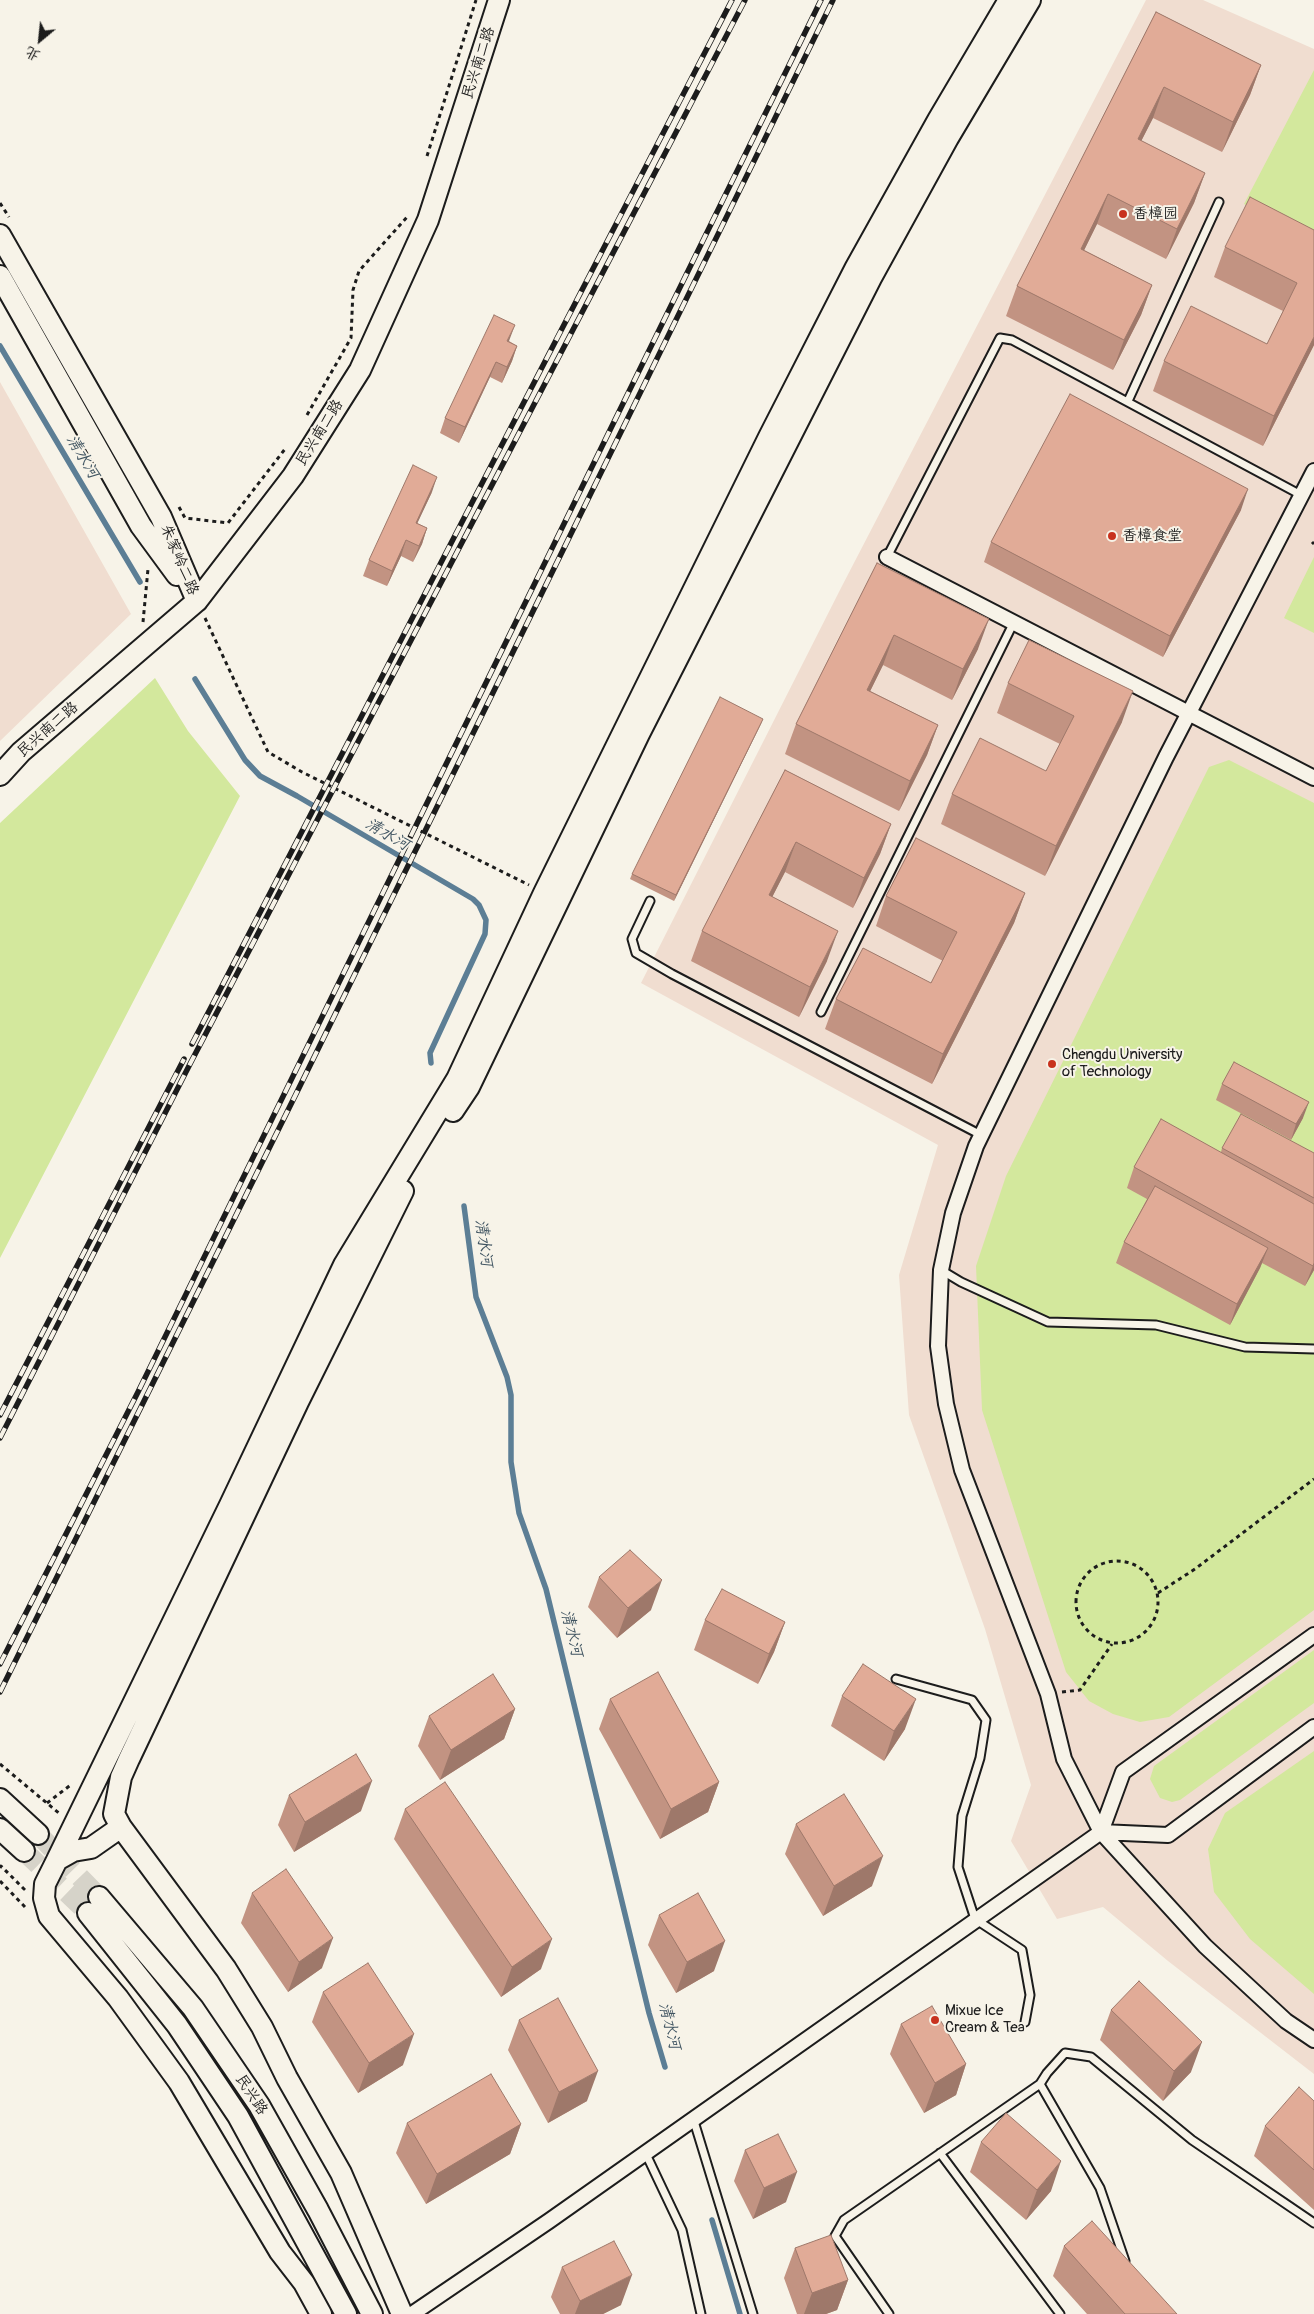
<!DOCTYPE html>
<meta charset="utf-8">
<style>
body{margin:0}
#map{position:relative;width:1314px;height:2314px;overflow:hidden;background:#f7f3e8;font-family:Pangolin,"LXGW WenKai TC",sans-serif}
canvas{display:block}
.north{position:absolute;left:15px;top:15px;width:50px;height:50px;-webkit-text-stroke:4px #f7f3e8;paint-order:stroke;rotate:208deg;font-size:14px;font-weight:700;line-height:20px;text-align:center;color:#1c1c1c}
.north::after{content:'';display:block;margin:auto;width:18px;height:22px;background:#1c1c1c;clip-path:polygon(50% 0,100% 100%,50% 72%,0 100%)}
</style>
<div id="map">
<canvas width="1314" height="2314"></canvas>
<div class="north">北</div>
</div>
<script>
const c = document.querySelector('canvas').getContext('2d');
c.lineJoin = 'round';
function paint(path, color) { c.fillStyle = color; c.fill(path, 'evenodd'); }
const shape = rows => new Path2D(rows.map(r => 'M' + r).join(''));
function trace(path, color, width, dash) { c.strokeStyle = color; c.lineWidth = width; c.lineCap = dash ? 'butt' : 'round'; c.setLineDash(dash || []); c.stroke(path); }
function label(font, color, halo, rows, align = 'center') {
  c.font = font + ' Pangolin,"LXGW WenKai TC",sans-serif'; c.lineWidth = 4; c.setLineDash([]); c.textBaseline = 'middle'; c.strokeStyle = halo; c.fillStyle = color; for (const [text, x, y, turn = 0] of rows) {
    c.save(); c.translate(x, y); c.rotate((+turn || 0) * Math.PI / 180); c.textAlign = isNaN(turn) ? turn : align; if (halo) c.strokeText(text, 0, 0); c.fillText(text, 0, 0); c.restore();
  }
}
const built = shape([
 [1146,0,1203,0,1314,49,1314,2074,1168,1961,1103,1907,1057,1919,1011,1841,1031,1785,985,1629,909,1415,899,1275,938,1145,641,983,842,586],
 [0,382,131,614,0,741]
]);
const green = shape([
 [1314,70,1314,241,1244,204],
 [1314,557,1314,633,1284,618],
 [155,678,188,731,240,796,0,1258,0,823],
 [1229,760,1314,803,1314,1610,1169,1717,1140,1722,1113,1714,1089,1701,1066,1672,982,1410,976,1266,1006,1176,1209,767],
 [1314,1650,1314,1703,1180,1800,1172,1802,1160,1798,1150,1779,1154,1766],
 [1314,1751,1314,1994,1250,1939,1214,1892,1208,1849,1225,1813]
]);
const stream = shape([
 [0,346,140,582],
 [195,679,245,760,260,776,297,796,473,899,479,905,486,920,485,934,430,1053,431,1063],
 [464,1206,476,1297,507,1377,511,1395,511,1462,519,1513,546,1589,649,2013,665,2067],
 [712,2220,740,2314]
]);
const secondaryTunnel = shape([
 [38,1834,99,1897],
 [24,1851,88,1913]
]);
const path = shape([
 [427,156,476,0],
 [0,203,9,217],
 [307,415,351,338,353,290,359,271,407,217],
 [179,507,185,518,228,523,285,449],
 [1312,542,1314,544],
 [205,618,268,752,302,772,529,885],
 [143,622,148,569],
 '1076 1602a41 41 0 1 1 82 0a41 41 0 1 1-82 0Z',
 [1158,1593,1195,1569,1314,1479],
 [1062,1692,1080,1690,1112,1644],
 [0,1764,60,1814],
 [47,1803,72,1784],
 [0,1868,1,1866,24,1889,25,1887],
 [0,1881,26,1908]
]);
const lane = shape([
 [1128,401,1219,202],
 [887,557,1000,338,1012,340,1301,495],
 [650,901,632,939,636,953,672,974,981,1135],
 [821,1012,1014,622],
 [941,1270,961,1282,1048,1322,1156,1325,1245,1347,1314,1349],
 [896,1679,972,1700,986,1720,980,1758,962,1816,958,1867,975,1919,1022,1950,1030,1995,1025,2022],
 [1040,2084,1100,2188,1125,2261],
 [693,2118,753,2314],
 [645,2152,682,2230,701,2314],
 [940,2153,1060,2314],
 [889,2314,835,2236,844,2220,1040,2084,1047,2073,1065,2053,1091,2057,1192,2140,1314,2223]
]);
const street = shape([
 [1314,471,1166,757,976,1146,953,1213,941,1270,938,1346,946,1404,962,1470,1048,1694,1064,1759,1101,1832,1205,1946,1286,2021,1314,2040],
 [887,557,1314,778],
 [1101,1832,1168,1835,1314,1727],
 [412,2314,549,2221,1101,1832,1123,1772,1314,1635]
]);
const secondary = shape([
 [0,235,161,517,197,601],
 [0,276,141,526,177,575],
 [0,775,21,752,197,601,293,476,360,370,428,220,499,0],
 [453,1111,469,1087,639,734,871,278,948,138,1030,0],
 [0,1799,38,1834],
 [121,1827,114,1814,121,1777,129,1759,298,1402,403,1191],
 [0,1829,24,1851],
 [57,1860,230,1505,344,1265,457,1079,544,893,769,437,856,267,938,120,1009,0],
 [99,1897,193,2008,259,2105,318,2210,372,2314],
 [88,1913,177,2025,238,2116,346,2314],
 [321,2314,304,2283,280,2252,179,2082,118,1998,49,1916,44,1898,45,1884,57,1860,73,1851,91,1848,121,1827,226,1969,262,2027,287,2078,341,2173,402,2314]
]);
const rail = shape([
 [192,1044,732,0],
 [0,1415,184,1059],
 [0,1438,191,1062,745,0],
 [0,1664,138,1392,821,0],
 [0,1692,296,1094,833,0]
]);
const wall = shape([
 [1156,12,1261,65,1250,95,1222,152,1153,118,1141,141,1205,173,1194,203,1166,259,1097,224,1084,250,1152,285,1141,315,1113,370,1006,316,1017,286],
 [1314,230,1314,345,1263,446,1153,391,1164,361,1267,344,1283,311,1214,277,1225,247],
 [509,341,517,346,512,361,502,383,490,377,459,443,440,433,445,418],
 [432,492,417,523,427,528,422,544,413,562,401,556,387,586,363,576,369,560],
 [1241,510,1163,657,984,562,991,542],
 [877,563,978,649,952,700,883,665,870,691,938,725,927,755,899,811,785,754,796,724],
 [1008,683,1122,722,1045,876,941,824,952,794,1046,771,1060,744,997,713],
 [763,719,674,901,630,879,632,874],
 [785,770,891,824,880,854,853,908,785,872,772,897,827,961,799,1017,691,961,702,931],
 [1025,893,1014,923,932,1084,825,1029,836,999,931,983,943,961,876,926,886,896],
 [1222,1084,1303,1118,1291,1140,1216,1100],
 [1222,1148,1314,1153,1314,1270,1305,1286,1262,1263,1260,1268,1230,1325,1116,1263,1124,1242,1147,1199,1127,1188,1134,1167,1221,1152],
 [599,1577,651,1610,617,1638,588,1607],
 [705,1620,785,1622,774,1652,758,1684,694,1650],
 [842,1696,905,1729,884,1761,831,1726],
 [610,1699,719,1782,708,1812,660,1839,599,1729],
 [515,1709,504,1739,440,1780,418,1746,429,1716],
 [289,1795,361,1811,294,1852,278,1825],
 [405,1809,541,1969,501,1997,394,1839],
 [796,1824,872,1886,823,1916,785,1854],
 [252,1893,322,1968,288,1992,241,1923],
 [659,1915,714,1971,676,1993,648,1945],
 [323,1992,403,2065,358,2093,312,2022],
 [1111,2010,1191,2072,1163,2101,1100,2040],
 [519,2020,587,2101,548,2123,508,2050],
 [901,2024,966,2064,956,2095,924,2113,890,2054],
 [1314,2101,1314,2210,1254,2156,1265,2126],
 [407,2123,521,2124,510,2154,426,2204,396,2153],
 [981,2142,1051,2191,1026,2220,970,2172],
 [745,2150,786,2202,753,2219,734,2181],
 [1064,2246,1177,2314,1087,2314,1053,2276],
 [795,2248,848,2280,837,2310,826,2314,797,2314,784,2278],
 [562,2267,621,2305,603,2314,560,2314,551,2297]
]);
const shadedWall = shape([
 [1261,65,1250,95,1222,152,1233,122],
 [1164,87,1153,118,1127,169,1138,139],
 [1205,173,1194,203,1166,259,1177,229],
 [1108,194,1097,224,1070,279,1081,249],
 [1152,285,1141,315,1113,370,1124,340],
 [515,325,509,341,502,356,507,341],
 [1314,337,1314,345,1263,446,1274,416],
 [517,346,512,361,502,383,507,367],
 [496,362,490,377,459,443,465,427],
 [437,477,432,492,410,539,416,523],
 [1248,489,1241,510,1163,657,1170,636],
 [427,528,422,544,413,562,419,546],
 [406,540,401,556,387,586,392,571],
 [989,619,978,649,952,700,963,669],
 [894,635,883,665,856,720,867,690],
 [1133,691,1122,722,1045,876,1056,846],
 [763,719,761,724,674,901,676,895],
 [938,725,927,755,899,811,910,781],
 [891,824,880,854,853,908,864,878],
 [796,842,785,872,758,925,769,895],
 [1025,893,1014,923,932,1084,943,1054],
 [838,931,827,961,799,1017,810,987],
 [1309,1102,1303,1118,1291,1140,1296,1124],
 [1268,1248,1260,1268,1230,1325,1237,1304],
 [1314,1263,1314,1270,1305,1286,1313,1266],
 [662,1580,651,1610,617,1638,628,1608],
 [785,1622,774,1652,758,1684,769,1654],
 [916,1699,905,1729,884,1761,894,1731],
 [515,1709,504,1739,440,1780,451,1750],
 [372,1781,361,1811,294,1852,305,1822],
 [719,1782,708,1812,660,1839,671,1809],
 [883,1856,872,1886,823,1916,834,1886],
 [333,1938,322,1968,288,1992,299,1962],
 [552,1939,541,1969,501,1997,512,1967],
 [725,1941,714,1971,676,1993,687,1962],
 [414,2034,403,2065,358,2093,369,2063],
 [1202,2042,1191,2072,1163,2101,1174,2071],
 [966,2064,956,2095,924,2113,935,2083],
 [598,2071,587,2101,548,2123,559,2092],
 [521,2124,510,2154,426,2204,437,2174],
 [1061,2161,1051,2191,1026,2220,1037,2190],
 [797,2172,786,2202,753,2219,764,2188],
 [632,2275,621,2305,603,2314,575,2314,580,2301],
 [848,2280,837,2310,826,2314,804,2314,812,2293]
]);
const building = shape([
 [1156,12,1261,65,1233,122,1164,87,1138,139,1205,173,1177,229,1108,194,1081,249,1152,285,1124,340,1017,286,1156,12],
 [1250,197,1314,230,1314,337,1274,416,1164,361,1191,306,1267,344,1297,283,1225,247,1250,197],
 [494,315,515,325,507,341,517,346,507,367,496,362,465,427,445,418,494,315],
 [1070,394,1248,489,1170,636,991,542,1070,394],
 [413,465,437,477,416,523,427,528,419,546,406,540,392,571,369,560,413,465],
 [877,563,989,619,963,669,894,635,867,690,938,725,910,781,796,724,877,563],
 [1029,640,1133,691,1056,846,952,794,980,738,1046,771,1074,716,1008,683,1029,640],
 [720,697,763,719,676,895,632,874,720,697],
 [785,770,891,824,864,878,796,842,769,895,838,931,810,987,702,931,785,770],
 [916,838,1025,893,943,1054,836,999,863,948,931,983,957,932,886,896,916,838],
 [1234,1062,1309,1102,1296,1124,1222,1084,1234,1062],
 [1241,1114,1314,1153,1314,1198,1222,1148,1241,1114],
 [1161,1119,1314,1204,1314,1263,1313,1266,1134,1167,1161,1119],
 [1155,1186,1268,1248,1237,1304,1124,1242,1155,1186],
 [630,1550,662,1580,628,1608,599,1577,630,1550],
 [722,1589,785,1622,769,1654,705,1620,722,1589],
 [863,1664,916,1699,894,1731,842,1696,863,1664],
 [658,1672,719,1782,671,1809,610,1699,658,1672],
 [493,1674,515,1709,451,1750,429,1716,493,1674],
 [356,1754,372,1781,305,1822,289,1795,356,1754],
 [445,1782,552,1939,512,1967,405,1809,445,1782],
 [844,1794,883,1856,834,1886,796,1824,844,1794],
 [286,1869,333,1938,299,1962,252,1893,286,1869],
 [698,1893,725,1941,687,1962,659,1915,698,1893],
 [368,1963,414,2034,369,2063,323,1992,368,1963],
 [1139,1981,1202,2042,1174,2071,1111,2010,1139,1981],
 [558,1998,598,2071,559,2092,519,2020,558,1998],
 [932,2006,966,2064,935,2083,901,2024,932,2006],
 [491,2074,521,2124,437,2174,407,2123,491,2074],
 [1299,2087,1314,2101,1314,2170,1265,2126,1299,2087],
 [1006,2113,1061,2161,1037,2190,981,2142,1006,2113],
 [778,2134,797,2172,764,2188,745,2150,778,2134],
 [1092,2221,1177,2314,1125,2314,1064,2246,1092,2221],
 [831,2235,848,2280,812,2293,795,2248,831,2235],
 [614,2241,632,2275,580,2301,562,2267,614,2241]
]);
const markers = [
 [1123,214,5,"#c8321e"],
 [1112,536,5,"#c8321e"],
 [1052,1064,5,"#c8321e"],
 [935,2020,5,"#c8321e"]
];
const streetNames = [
 ["民兴南二路",479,63,-72],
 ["民兴南二路",320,433,-58],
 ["朱家岭二路",179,560,67],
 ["民兴南二路",48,730,-41],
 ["民兴路",251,2095,57]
];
const poiNames = [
 ["香樟园",1133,214],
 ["香樟食堂",1122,536],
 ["Chengdu University",1062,1055],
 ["of Technology",1062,1072],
 ["Mixue Ice",945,2011],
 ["Cream & Tea",945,2028]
];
const waterNames = [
 ["清水河",82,457,59],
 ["清水河",387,835,30],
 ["清水河",483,1243,82],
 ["清水河",571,1633,76],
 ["清水河",669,2026,76]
];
paint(built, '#f0ddd0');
paint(green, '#d3e89d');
trace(stream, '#5c7e95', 5.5);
trace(secondaryTunnel, '#d6d3c9', 20, [20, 10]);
trace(lane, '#1c1c1c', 11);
trace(street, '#1c1c1c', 18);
trace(secondary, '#1c1c1c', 24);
trace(path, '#1c1c1c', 3, [4, 4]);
trace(lane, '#f7f3e8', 7);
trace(street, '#f7f3e8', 14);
trace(secondary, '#f7f3e8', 20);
trace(rail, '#1c1c1c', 5.5);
trace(rail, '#f7f3e8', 4, [11]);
paint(wall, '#c29382');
paint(shadedWall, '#9e786a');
paint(building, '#e1ab97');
trace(building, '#9e786a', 1);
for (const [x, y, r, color] of markers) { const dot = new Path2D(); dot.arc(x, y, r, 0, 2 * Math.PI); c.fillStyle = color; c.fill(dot); trace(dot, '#f7f3e8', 2); }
label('15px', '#1c1c1c', '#f7f3e8', streetNames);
label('15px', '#1c1c1c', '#f7f3e8', poiNames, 'left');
label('italic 16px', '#415562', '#f7f3e8', waterNames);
</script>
